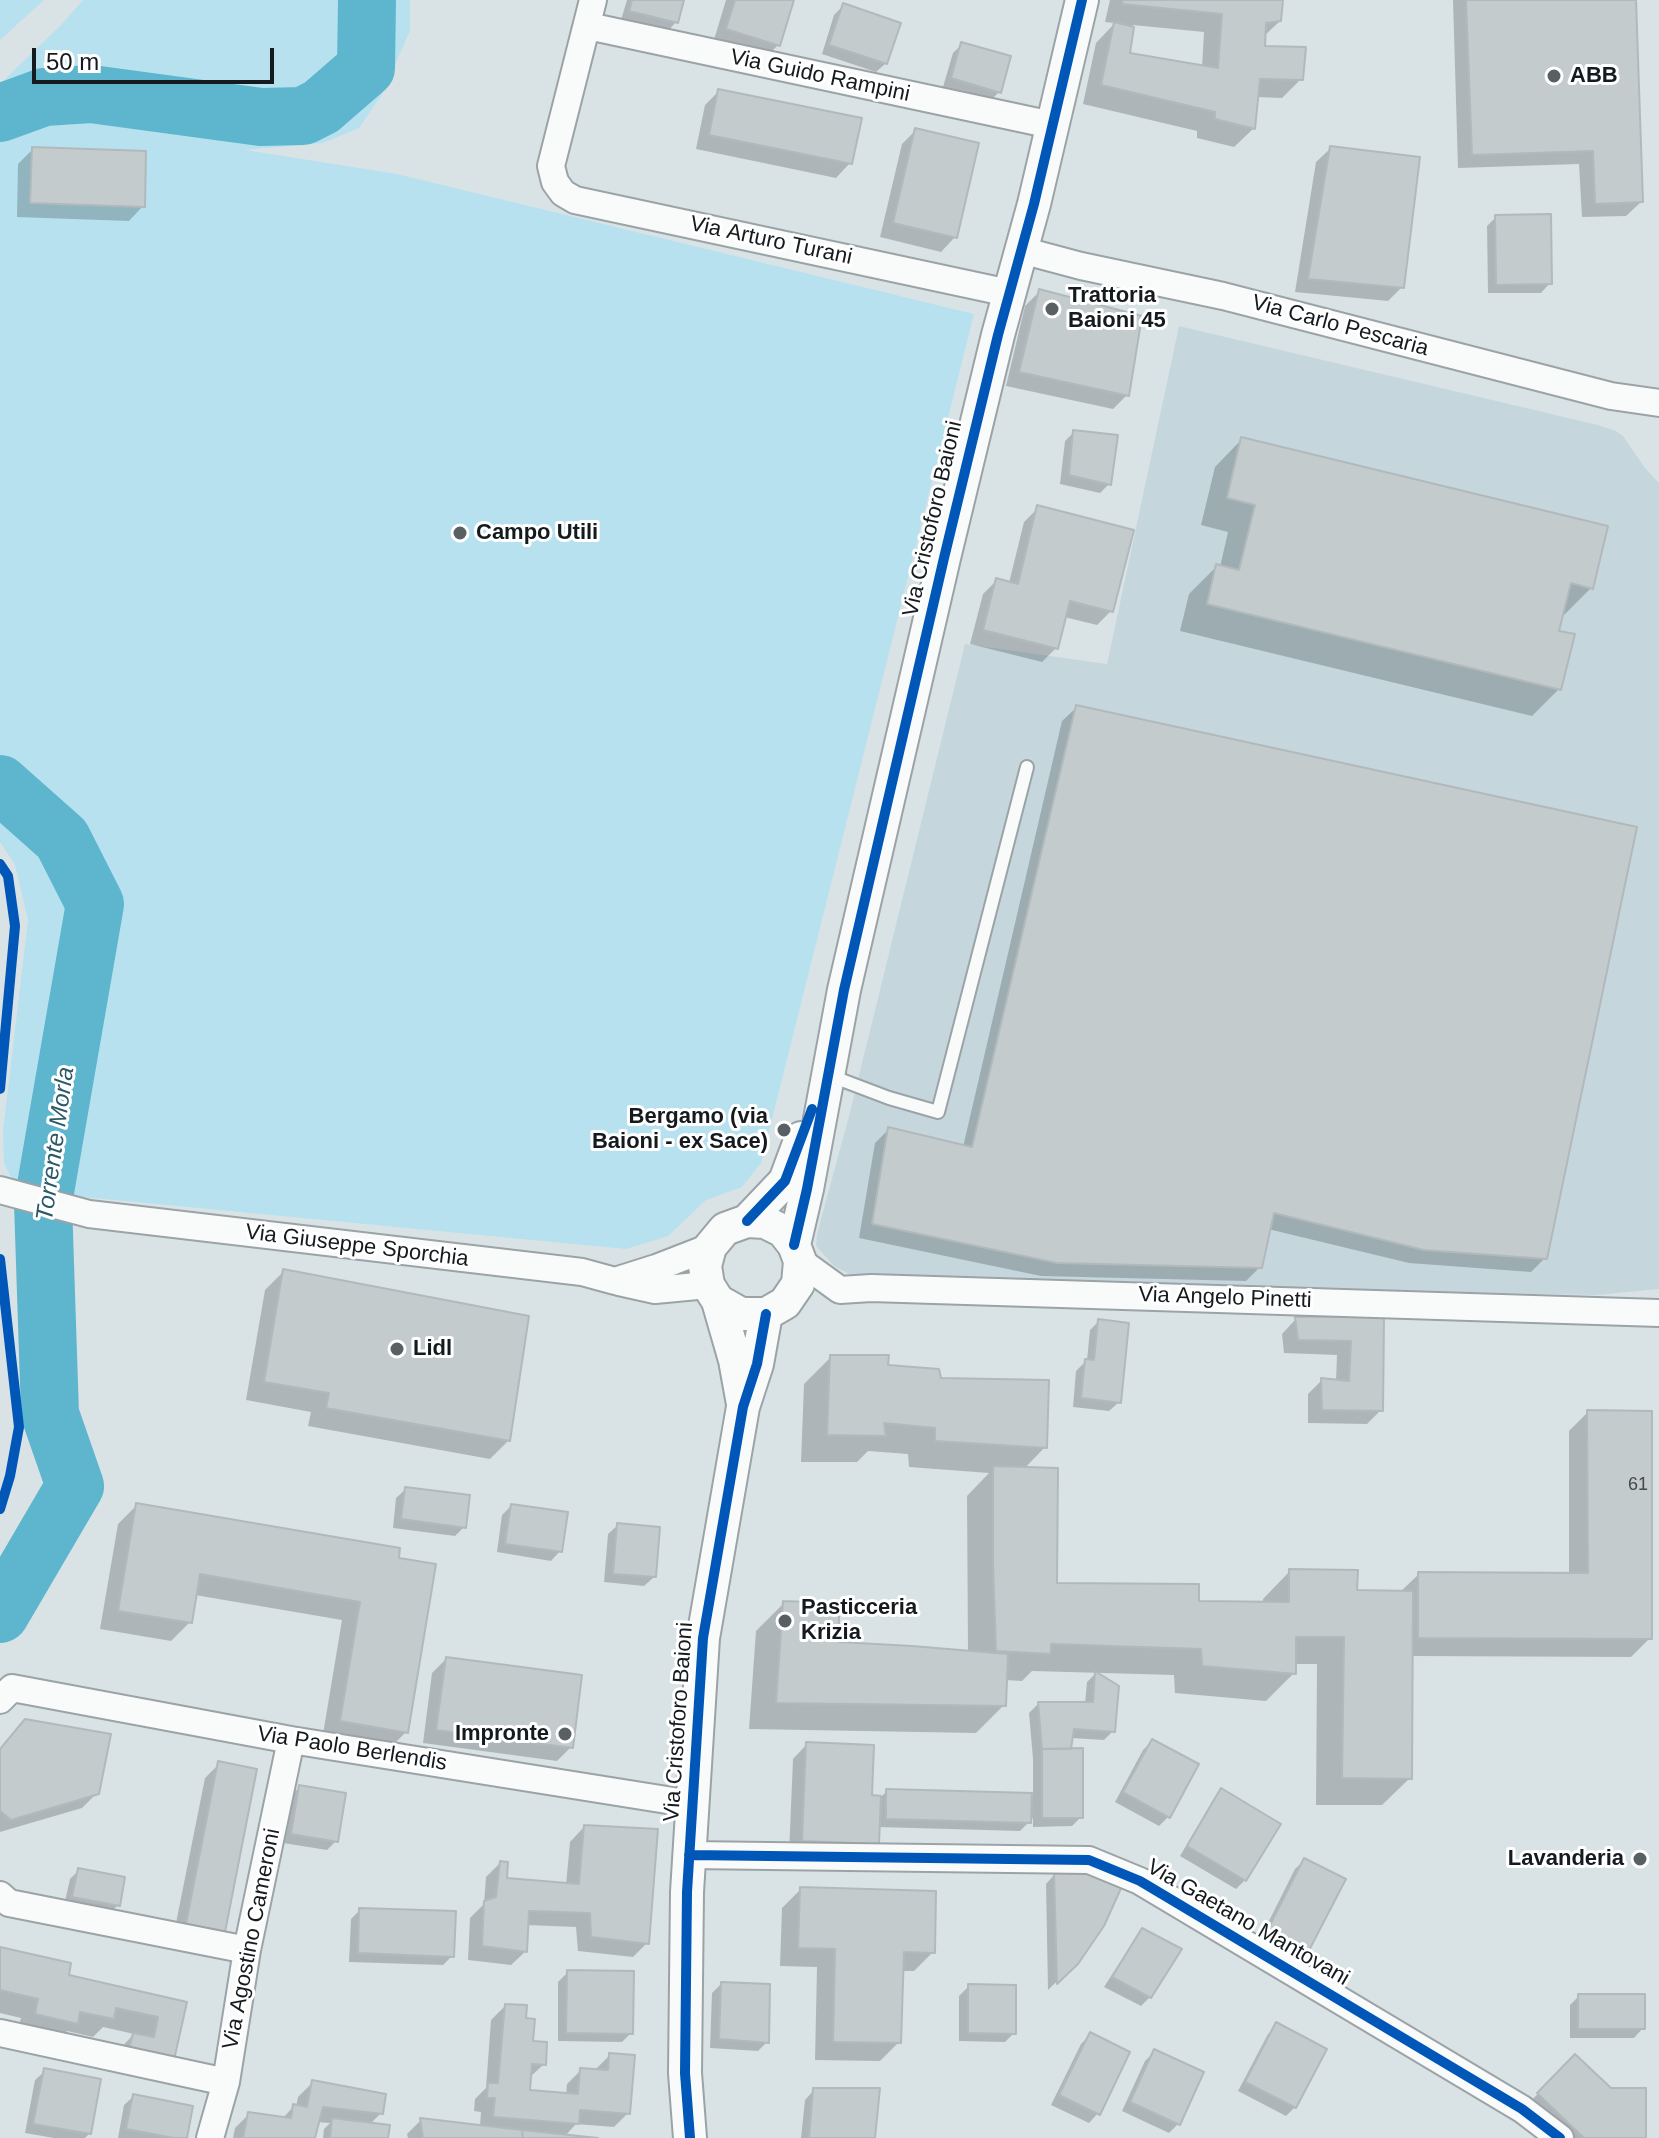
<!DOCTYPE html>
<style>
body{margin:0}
#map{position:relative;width:1659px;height:2138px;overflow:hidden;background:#d9e3e6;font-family:Helvetica,sans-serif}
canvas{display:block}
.scale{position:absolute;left:32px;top:48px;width:242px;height:36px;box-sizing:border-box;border:4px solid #141a1d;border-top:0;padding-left:10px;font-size:24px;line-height:28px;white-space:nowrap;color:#141a1d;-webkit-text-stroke:6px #fff;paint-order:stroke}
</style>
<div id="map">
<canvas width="1659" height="2138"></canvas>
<div class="scale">50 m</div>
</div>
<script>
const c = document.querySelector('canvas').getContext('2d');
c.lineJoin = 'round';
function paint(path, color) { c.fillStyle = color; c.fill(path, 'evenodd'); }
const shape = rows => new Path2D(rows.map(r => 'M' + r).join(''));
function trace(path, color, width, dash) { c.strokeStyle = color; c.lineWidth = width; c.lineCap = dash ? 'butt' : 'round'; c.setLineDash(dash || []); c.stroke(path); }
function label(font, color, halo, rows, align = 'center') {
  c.font = font + ' Helvetica,sans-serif'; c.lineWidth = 6; c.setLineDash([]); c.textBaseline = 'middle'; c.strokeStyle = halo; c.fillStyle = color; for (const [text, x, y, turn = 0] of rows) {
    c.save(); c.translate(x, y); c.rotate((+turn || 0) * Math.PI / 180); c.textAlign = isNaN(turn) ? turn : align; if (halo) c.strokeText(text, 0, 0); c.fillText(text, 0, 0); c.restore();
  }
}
const built = shape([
 [1179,326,1598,425,1616,431,1623,436,1645,468,1659,483,1659,1289,1597,1295,1534,1294,853,1276,834,1266,816,1246,817,1234,849,1116,965,644,1107,664]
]);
const green = shape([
 [0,0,44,0,0,40],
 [83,0,410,0,410,31,381,96,359,128,323,143,245,150,397,174,974,314,761,1163,742,1187,706,1200,668,1236,626,1249,73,1196,14,1184,4,1163,3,1131,28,920,15,865,0,842,0,84,61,25]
]);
const shadow = shape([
 [627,0,682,0,676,22,667,32,621,20],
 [726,0,792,0,779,44,764,59,713,43],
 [1110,0,1281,0,1280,21,1263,37,1263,48,1301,79,1282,98,1256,97,1253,129,1234,147,1197,138,1197,131,1083,104,1096,43,1115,23,1105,22],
 [1133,25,1204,32,1202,67,1128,54],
 [1453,0,1634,0,1641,202,1626,216,1582,217,1579,164,1458,168],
 [844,5,886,63,876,72,822,54,834,15],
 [962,44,999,92,990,101,943,87,953,53],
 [719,91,850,163,836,178,696,149,705,105],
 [916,130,955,237,941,252,880,237,902,144],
 [1331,148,1402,287,1388,301,1295,292,1316,162],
 [33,149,143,206,129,221,17,217,18,164],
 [1496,217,1550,283,1541,293,1488,293,1487,226],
 [1039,292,1127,395,1113,409,1006,386,1025,306],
 [1074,432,1109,484,1100,493,1060,484,1065,441],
 [1242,439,1591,588,1564,615,1561,615,1557,632,1559,689,1532,716,1180,631,1189,594,1217,566,1220,567,1228,532,1201,525,1215,467],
 [1038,508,1111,611,1097,625,1064,617,1056,648,1042,662,970,644,983,594,997,580,1009,583,1024,522],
 [1077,707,1545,1258,1531,1272,1409,1263,1268,1229,1260,1267,1246,1281,1041,1276,859,1238,875,1143,889,1129,963,1147,1062,721],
 [284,1271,509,1440,490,1459,308,1426,311,1412,246,1400,265,1290],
 [1382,1318,1381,1410,1367,1424,1308,1423,1308,1394,1322,1380,1336,1381,1337,1355,1284,1353,1282,1334,1296,1319],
 [1099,1321,1119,1402,1109,1411,1073,1407,1076,1371,1087,1360,1090,1330],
 [831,1357,940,1380,1045,1447,1024,1469,1055,1585,1197,1603,1263,1604,1263,1599,1290,1571,1356,1592,1400,1592,1419,1574,1569,1574,1569,1431,1588,1412,1650,1638,1631,1657,1411,1656,1410,1778,1382,1805,1316,1805,1317,1664,1294,1664,1294,1673,1266,1701,1175,1693,1174,1675,1032,1671,1022,1681,1005,1680,1004,1705,976,1733,749,1729,756,1631,784,1603,837,1644,968,1652,967,1496,989,1473,909,1467,908,1454,868,1451,857,1462,801,1462,804,1384],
 [406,1489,464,1527,455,1536,393,1528,396,1498],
 [137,1505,398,1549,406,1732,387,1751,322,1740,342,1620,195,1595,190,1622,171,1641,100,1629,118,1524],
 [511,1506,560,1551,551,1561,497,1552,502,1515],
 [618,1525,654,1577,644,1586,604,1582,608,1534],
 [446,1659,571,1747,557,1761,423,1743,432,1673],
 [1096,1673,1113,1731,1104,1740,1071,1738,1069,1751,1081,1817,1072,1826,1033,1827,1033,1818,1020,1831,878,1827,877,1843,863,1857,789,1854,793,1759,807,1744,870,1797,880,1798,887,1791,1033,1795,1033,1759,1029,1713,1038,1704,1085,1704,1087,1682],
 [1152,1741,1168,1817,1159,1826,1115,1802,1143,1750],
 [0,1750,97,1793,82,1808,0,1832],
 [219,1764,223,1931,209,1945,173,1938,205,1778],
 [300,1787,336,1841,327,1850,283,1843,290,1796],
 [1222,1791,1245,1880,1236,1889,1180,1856,1213,1800],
 [584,1827,647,1943,633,1957,578,1951,576,1927,526,1925,526,1951,511,1965,468,1960,470,1918,484,1904,486,1877,500,1863,505,1880,566,1885,570,1842],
 [1305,1860,1302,1959,1293,1968,1255,1949,1295,1869],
 [79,1870,118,1905,109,1914,64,1906,70,1879],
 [1055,1874,1076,1963,1048,1990,1046,1884],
 [801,1889,933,1952,914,1971,901,1971,899,2042,880,2061,815,2060,817,1967,780,1966,782,1908],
 [360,1910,452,1956,443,1965,349,1962,351,1919],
 [1143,1931,1150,1997,1141,2006,1104,1987,1134,1940],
 [0,1949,67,1976,184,2004,172,2059,115,2054,134,2034,103,2027,93,2037,67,2031,57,2042,17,2033,21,2018,0,2013],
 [568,1972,631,2033,622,2042,558,2041,558,1982],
 [721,1984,767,2042,758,2051,710,2048,712,1993],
 [969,1986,1014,2033,1005,2042,959,2041,959,1996],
 [1579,1996,1643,2028,1634,2038,1570,2038,1570,2005],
 [505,2006,524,2020,531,2043,544,2064,529,2078,528,2092,566,2095,567,2084,581,2070,594,2071,610,2055,628,2113,614,2127,576,2124,565,2136,584,2138,408,2138,407,2134,421,2120,480,2126,481,2112,474,2111,475,2099,486,2088,491,2020],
 [1277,2025,1295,2107,1286,2116,1238,2091,1268,2034],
 [1090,2035,1098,2113,1089,2123,1051,2105,1081,2044],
 [1154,2052,1178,2124,1169,2133,1122,2111,1145,2061],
 [1575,2056,1644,2138,1555,2138,1524,2108],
 [45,2071,89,2134,85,2138,54,2138,25,2133,35,2080],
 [312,2083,381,2113,369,2125,386,2138,323,2138,324,2129,330,2123,317,2122,313,2138,233,2138,235,2128,249,2114,282,2119,294,2106,296,2107,298,2097],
 [814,2090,873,2138,801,2138,805,2100],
 [134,2096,185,2138,118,2138,124,2105]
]);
const river = shape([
 [0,113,44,97,91,94,261,117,303,116,321,107,366,68,367,0],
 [0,784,62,839,95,904,43,1203,50,1414,75,1486,0,1614]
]);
const building = shape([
 [632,0,684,0,678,23,629,11,632,0],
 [735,0,794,0,780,46,726,29,735,0],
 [1123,0,1283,0,1281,21,1266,23,1265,46,1306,47,1303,80,1260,79,1255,129,1215,119,1215,112,1101,85,1114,22,1134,27,1130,53,1218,68,1222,14,1122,4,1123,0],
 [1466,0,1636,0,1643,202,1595,204,1593,151,1472,155,1466,0],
 [843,3,901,23,887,64,829,45,843,3],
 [961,42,1011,56,1001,93,951,78,961,42],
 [718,89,862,118,852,164,709,135,718,89],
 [915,128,979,143,957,238,893,223,915,128],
 [1330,146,1420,157,1404,288,1308,279,1330,146],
 [32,147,146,151,145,207,30,203,32,147],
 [1551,214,1552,284,1496,285,1495,215,1551,214],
 [1039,289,1142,316,1129,396,1019,372,1039,289],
 [1073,430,1118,435,1111,485,1069,475,1073,430],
 [1241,437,1608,526,1593,589,1571,583,1559,631,1575,634,1561,690,1207,604,1216,564,1239,570,1255,505,1227,498,1241,437],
 [1037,505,1134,530,1113,612,1070,601,1058,649,983,630,996,578,1018,584,1037,505],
 [1076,705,1637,827,1547,1259,1424,1250,1274,1213,1262,1268,1057,1263,872,1224,888,1127,972,1147,1076,705],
 [283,1269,529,1316,510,1441,326,1408,329,1393,264,1382,283,1269],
 [1384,1316,1383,1411,1322,1410,1321,1378,1349,1381,1351,1341,1298,1340,1295,1317,1384,1316],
 [1098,1319,1129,1323,1121,1403,1081,1398,1085,1359,1094,1360,1098,1319],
 [830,1355,889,1355,888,1365,939,1369,941,1378,1049,1380,1047,1448,935,1441,935,1428,884,1423,886,1436,827,1435,830,1355],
 [1587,1410,1652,1411,1652,1639,1418,1638,1418,1572,1588,1573,1587,1410],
 [993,1466,1058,1468,1057,1583,1199,1584,1199,1601,1289,1602,1289,1569,1358,1570,1357,1590,1413,1591,1412,1779,1342,1778,1344,1637,1296,1637,1296,1674,1202,1666,1201,1649,1051,1644,1051,1654,996,1651,993,1564,993,1466],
 [405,1487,470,1495,466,1528,401,1519,405,1487],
 [136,1503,400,1548,399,1558,436,1564,408,1733,340,1721,360,1602,200,1574,192,1623,118,1611,136,1503],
 [511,1504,568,1512,562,1552,505,1544,511,1504],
 [617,1523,660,1527,656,1577,613,1574,617,1523],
 [783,1601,839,1603,839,1642,912,1646,1008,1654,1006,1706,776,1703,783,1601],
 [446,1657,582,1675,573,1748,436,1730,446,1657],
 [1095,1671,1119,1686,1115,1732,1074,1729,1071,1749,1042,1749,1038,1702,1093,1702,1095,1671],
 [25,1719,111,1734,99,1794,11,1820,0,1811,0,1749,25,1719],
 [1152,1739,1199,1764,1170,1818,1123,1792,1152,1739],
 [806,1742,874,1745,872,1795,881,1796,879,1844,802,1841,806,1742],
 [1083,1748,1083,1818,1042,1818,1042,1749,1083,1748],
 [218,1761,257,1769,225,1932,186,1924,218,1761],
 [299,1785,346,1793,338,1842,291,1834,299,1785],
 [1221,1788,1281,1824,1246,1881,1187,1846,1221,1788],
 [886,1789,1032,1793,1031,1823,886,1819,886,1789],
 [584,1825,658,1829,649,1944,591,1937,590,1913,529,1911,527,1952,482,1946,484,1901,496,1897,500,1861,508,1862,507,1878,579,1884,584,1825],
 [1304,1858,1346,1879,1304,1960,1263,1939,1304,1858],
 [78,1868,125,1877,120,1906,72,1897,78,1868],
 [1054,1872,1094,1872,1122,1886,1104,1926,1078,1964,1057,1984,1054,1872],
 [800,1887,936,1891,935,1953,904,1952,901,2043,833,2042,835,1949,798,1948,800,1887],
 [359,1908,456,1911,454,1957,358,1953,359,1908],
 [1142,1928,1182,1949,1151,1998,1112,1977,1142,1928],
 [0,1947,71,1963,69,1975,187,2002,174,2060,129,2050,133,2033,154,2037,158,2017,116,2008,114,2019,80,2012,78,2024,35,2014,38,1999,0,1990,0,1947],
 [567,1970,634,1971,633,2034,566,2033,567,1970],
 [721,1982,770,1984,769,2043,719,2039,721,1982],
 [968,1984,1016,1985,1016,2034,968,2033,968,1984],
 [1578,1994,1645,1994,1645,2029,1578,2029,1578,1994],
 [505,2004,527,2005,526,2018,535,2019,533,2041,547,2042,546,2065,532,2064,530,2090,578,2094,580,2068,608,2070,609,2053,635,2055,630,2114,580,2110,579,2124,493,2117,495,2098,487,2098,488,2083,498,2083,505,2004],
 [1276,2022,1327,2049,1296,2108,1245,2082,1276,2022],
 [1090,2032,1130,2052,1100,2115,1059,2095,1090,2032],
 [1154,2049,1204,2072,1180,2125,1130,2102,1154,2049],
 [1575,2054,1611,2088,1646,2088,1646,2138,1584,2138,1537,2093,1575,2054],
 [44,2068,101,2079,91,2134,33,2124,44,2068],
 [312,2080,386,2094,383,2114,323,2107,315,2138,243,2138,248,2112,291,2118,293,2104,307,2107,312,2080],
 [813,2088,880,2088,875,2138,809,2138,813,2088],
 [133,2094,193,2106,187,2138,174,2138,126,2129,133,2094],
 [332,2118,390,2125,388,2138,330,2138,332,2118],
 [420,2118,522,2130,523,2138,423,2138,420,2118],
 [522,2130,598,2138,523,2138,522,2130]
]);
const service = shape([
 [831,1076,889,1098,938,1112,1027,767]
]);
const minor = shape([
 [593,0,551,166,555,182,563,193,575,200,1009,293],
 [588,26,1052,125],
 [1021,250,1081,266,1223,296,1611,396,1659,403],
 [0,1190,89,1214,582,1272,615,1281,656,1268,710,1247],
 [800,1261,840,1290,871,1288,1659,1313],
 [619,1282,655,1290,708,1285],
 [0,1700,12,1688,291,1740,692,1804],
 [689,1855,1089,1860,1140,1881,1522,2109,1560,2138],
 [0,1895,9,1903,247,1950],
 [0,2033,226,2082],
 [210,2138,226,2082,247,1950,291,1740]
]);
const tertiary = shape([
 [747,1221,785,1181,801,1138],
 [794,1245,807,1189,844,990,944,558,998,335,1034,204,1082,0],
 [718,1301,741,1314,766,1314,785,1303,798,1284,800,1261,794,1245,783,1231,765,1222,747,1221,725,1229,710,1247,705,1266,708,1285,718,1301,735,1360,743,1404],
 [690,2138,685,2073,687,1892,703,1638,743,1407,757,1364,766,1314]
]);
const cycleway = shape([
 [0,864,8,876,15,926,0,1089],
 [747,1221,785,1181,812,1109],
 [794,1245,807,1189,844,990,944,558,998,335,1034,204,1082,0],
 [0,1259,19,1427,10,1476,0,1509],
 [689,1855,1089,1860,1140,1881,1522,2109,1560,2138],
 [690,2138,685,2073,687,1892,703,1638,743,1407,757,1364,766,1314]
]);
const markers = [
 [1554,76,8,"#596063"],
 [1052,309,8,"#596063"],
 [460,533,8,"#596063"],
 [784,1130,8,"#596063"],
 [397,1349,8,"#596063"],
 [785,1621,8,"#596063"],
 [565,1734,8,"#596063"],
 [1640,1859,8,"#596063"]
];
const numberNames = [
 ["61",1638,1485]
];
const streetNames = [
 ["Via Guido Rampini",820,76,12],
 ["Via Arturo Turani",771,241,12],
 ["Via Carlo Pescaria",1340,326,15],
 ["Via Cristoforo Baioni",933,519,-77],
 ["Via Giuseppe Sporchia",357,1246,7],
 ["Via Angelo Pinetti",1225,1298,2],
 ["Via Cristoforo Baioni",679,1722,-86],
 ["Via Paolo Berlendis",352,1749,9],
 ["Via Gaetano Mantovani",1248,1923,30],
 ["Via Agostino Cameroni",252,1939,-79]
];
const poiNames = [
 ["ABB",1570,76],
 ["Trattoria",1068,296],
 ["Baioni 45",1068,321],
 ["Campo Utili",476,533],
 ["Bergamo (via",768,1117,"right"],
 ["Baioni - ex Sace)",768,1142,"right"],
 ["Lidl",413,1349],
 ["Pasticceria",801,1608],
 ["Krizia",801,1633],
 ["Impronte",549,1734,"right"],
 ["Lavanderia",1624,1859,"right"]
];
const waterNames = [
 ["Torrente Morla",56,1144,-82]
];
paint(built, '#c5d7dd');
paint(green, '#b7e1ef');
paint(shadow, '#0003');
trace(river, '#5db6cd', 58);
paint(building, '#c3cbcd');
trace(building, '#b1b9bc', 2);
trace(service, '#9ba3a6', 16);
trace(minor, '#9ba3a6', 30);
trace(tertiary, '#9ba3a6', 36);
trace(service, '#f9fbfb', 12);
trace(minor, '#f9fbfb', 26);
trace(tertiary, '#f9fbfb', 32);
trace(cycleway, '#0057b8', 10);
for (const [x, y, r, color] of markers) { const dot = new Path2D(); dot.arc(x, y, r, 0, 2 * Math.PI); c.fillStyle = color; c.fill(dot); trace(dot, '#fff', 3); }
label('18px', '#42484b', null, numberNames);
label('22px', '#141a1d', '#fff', streetNames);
label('bold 22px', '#141a1d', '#fff', poiNames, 'left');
label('italic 24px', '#2a5a68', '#fff', waterNames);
</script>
